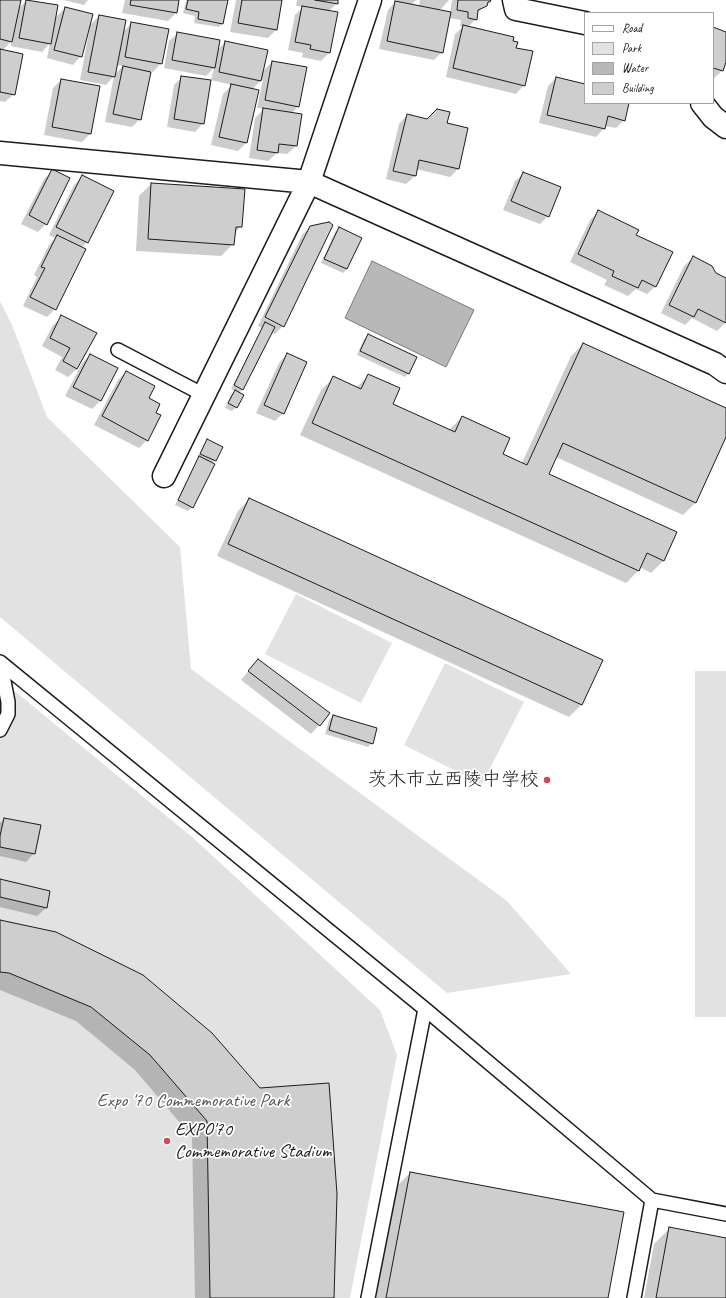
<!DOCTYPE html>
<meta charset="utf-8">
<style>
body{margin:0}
#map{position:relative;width:726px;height:1298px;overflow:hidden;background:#fff;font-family:Caveat,sans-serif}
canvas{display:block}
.legend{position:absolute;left:584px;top:12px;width:130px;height:92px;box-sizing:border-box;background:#fff;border:1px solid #a4a4a4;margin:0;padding:5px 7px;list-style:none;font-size:12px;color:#1c1c1c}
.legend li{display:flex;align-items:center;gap:8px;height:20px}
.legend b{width:20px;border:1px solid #a4a4a4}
</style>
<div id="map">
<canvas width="726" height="1298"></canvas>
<ul class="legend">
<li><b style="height:5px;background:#fff"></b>Road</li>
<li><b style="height:11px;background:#e2e2e2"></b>Park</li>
<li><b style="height:11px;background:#b8b8b8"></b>Water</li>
<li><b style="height:11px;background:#cecece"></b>Building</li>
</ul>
</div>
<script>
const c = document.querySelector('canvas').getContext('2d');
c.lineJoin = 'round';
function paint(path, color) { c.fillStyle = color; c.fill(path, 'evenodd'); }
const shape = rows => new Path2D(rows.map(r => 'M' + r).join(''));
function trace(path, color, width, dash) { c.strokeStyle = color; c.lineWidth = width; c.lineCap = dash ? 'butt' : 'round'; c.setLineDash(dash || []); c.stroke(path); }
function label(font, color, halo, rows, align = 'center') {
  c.font = font + ' Caveat,"Klee One",sans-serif'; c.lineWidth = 3.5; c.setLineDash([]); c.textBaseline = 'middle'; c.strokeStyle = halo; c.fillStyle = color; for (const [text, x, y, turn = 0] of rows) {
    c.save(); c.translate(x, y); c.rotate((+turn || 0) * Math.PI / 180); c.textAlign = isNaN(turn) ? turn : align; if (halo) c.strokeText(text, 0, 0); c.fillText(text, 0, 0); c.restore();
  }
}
const green = shape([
 [0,301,12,325,47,417,180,547,191,669,507,901,571,974,447,993,0,617],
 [296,594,392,643,361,703,265,654],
 [445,663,524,702,482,784,404,745],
 [695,671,726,671,726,1017,695,1017],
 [0,679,192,837,380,1010,397,1055,350,1298,0,1298]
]);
const water = shape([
 [372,261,474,310,446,367,345,318,372,261]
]);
const shadow = shape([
 [0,0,20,0,18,9,27,0,54,19,65,8,89,26,99,16,123,32,132,23,161,63,153,72,150,71,140,119,132,127,105,122,114,76,106,85,80,80,90,27,89,27,81,56,73,65,47,58,50,43,42,52,11,46,12,40,2,51,14,94,5,102,0,101],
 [116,65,123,66,114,75],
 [63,0,88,0,84,5],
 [125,0,178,0,176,13,168,21,122,13],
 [186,0,227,0,223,23,219,27,194,23,195,16,183,13],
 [236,0,281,0,276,30,268,38,230,32],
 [297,0,337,0,337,3,328,12,329,53,321,61,302,57,303,53,288,50,295,15,303,7,296,6],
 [396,0,416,0,411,5,419,7,420,0,449,0,439,11,450,13,452,0,490,0,486,5,476,14,476,19,468,27,512,41,515,48,524,85,516,94,446,77,455,34,463,27,460,26,461,20,449,18,442,52,434,60,379,49,388,10,397,0],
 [713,28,726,33,726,59,722,71,713,79],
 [178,33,217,51,225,42,262,72,272,62,298,106,291,114,300,115,296,146,287,154,277,153,268,161,249,158,255,118,264,109,257,108,263,79,251,90,258,91,246,143,238,151,211,145,223,94,232,85,211,80,214,68,206,76,164,68,169,41],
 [182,77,203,123,195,132,167,127,174,85],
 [556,78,585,85,585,103,628,103,624,120,616,128,605,126,604,128,596,137,539,123,548,86],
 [61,80,99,87,90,134,82,142,44,135,53,88],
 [407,115,446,124,458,169,450,177,416,169,415,176,406,184,386,179,399,124],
 [53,170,46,224,38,232,21,224,44,179],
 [524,173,548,216,540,224,503,210,515,181],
 [82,177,87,242,81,248,55,309,47,317,23,306,37,277,34,275,49,245,55,238,49,235,74,185],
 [151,184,241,226,234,234,233,244,221,256,136,251,139,196],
 [598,212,634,236,656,286,647,294,636,289,628,296,604,285,607,280,570,262,590,220],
 [310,227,283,326,275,334,272,333,243,389,239,393,236,407,232,411,225,408,231,395,235,391,231,389,262,328,258,326,302,235],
 [339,228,347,269,343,273,321,263,335,232],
 [693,258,715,274,726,279,726,322,717,331,692,318,685,325,661,313,684,266],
 [62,317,95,334,77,369,68,377,55,370,62,357,42,346,53,325],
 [368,335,409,373,405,377,357,355,364,339],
 [583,344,726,409,726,434,695,503,683,515,556,457,548,475,676,533,663,561,651,573,640,567,638,571,626,583,300,435,321,390,333,378,356,388,369,375,391,404,449,430,462,417,502,454,522,463,571,356],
 [287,354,283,413,275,421,256,413,279,363],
 [90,355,101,400,92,409,65,396,82,363],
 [126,372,147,398,147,440,139,448,94,425,118,380],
 [208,441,215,460,212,463,192,507,188,511,175,505,196,461,198,459,197,458,204,445],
 [249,499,601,660,581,705,569,717,217,556,238,511],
 [258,660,319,725,311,734,241,680],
 [333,716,372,743,368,747,325,734,329,720],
 [4,819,34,853,26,862,0,856,0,823],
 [0,881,46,908,37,916,0,907],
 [0,921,142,976,333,1298,195,1298,192,1137,135,1070,76,1021,0,990],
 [410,1173,607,1298,374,1298,395,1188],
 [669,1229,726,1239,726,1298,644,1298,654,1244]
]);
const building = shape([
 [0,0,21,0,12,42,0,39,0,0],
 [26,0,58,5,51,44,19,38,26,0],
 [131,0,179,0,177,13,130,5,131,0],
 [188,0,228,0,223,24,198,19,199,12,186,9,188,0],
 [242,0,282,0,277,30,238,23,242,0],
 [315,0,338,0,338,4,315,0],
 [458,0,491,0,490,2,488,2,487,6,478,10,477,20,468,18,468,12,457,10,458,0],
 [395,1,451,12,443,53,387,41,395,1],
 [302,6,338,12,330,53,310,49,311,45,295,42,302,6],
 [65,7,93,14,82,57,54,50,65,7],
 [99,15,126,20,115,77,88,72,99,15],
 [131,22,169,29,162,64,125,57,131,22],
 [463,25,514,37,513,41,518,42,516,48,533,51,525,86,453,68,463,25],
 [713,27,726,32,726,62,723,71,713,68,713,27],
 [177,32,220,40,215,68,172,60,177,32],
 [225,41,268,50,261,81,219,72,225,41],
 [0,49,23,54,15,95,0,92,0,49],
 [272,61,307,67,299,107,265,100,272,61],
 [123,66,151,72,141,120,113,114,123,66],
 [181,76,211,80,204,124,174,119,181,76],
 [556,77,585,84,585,103,629,103,625,121,608,116,605,129,547,115,556,77],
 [61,79,100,86,91,134,52,127,61,79],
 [231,84,259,90,247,143,219,137,231,84],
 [263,108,302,114,297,146,279,144,278,153,257,150,263,108],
 [437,109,450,112,447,123,468,128,459,169,419,160,416,176,393,171,407,114,427,119,437,109],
 [52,169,70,178,47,225,29,215,52,169],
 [523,172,561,187,549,217,511,201,523,172],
 [82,175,114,191,88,243,56,227,82,175],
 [151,183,245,189,242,227,236,227,234,245,148,239,151,183],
 [598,210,639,230,636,235,673,252,656,287,642,280,638,288,612,276,614,271,578,254,598,210],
 [329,222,333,225,284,327,265,317,310,226,329,222],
 [339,227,362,238,347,269,324,259,339,227],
 [57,235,86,249,56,310,30,297,45,268,41,267,57,235],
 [693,256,712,266,716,273,726,278,726,323,698,309,694,317,669,305,693,256],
 [61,315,97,333,77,369,63,361,70,348,50,338,61,315],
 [265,322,275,327,243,390,234,385,265,322],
 [368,334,417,357,409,374,360,351,368,334],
 [583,343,726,408,726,437,696,503,563,443,549,474,677,532,664,561,647,553,639,571,312,423,333,376,361,389,368,374,400,388,393,404,455,432,462,416,510,438,503,454,527,465,583,343],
 [287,353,307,362,284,414,264,405,287,353],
 [90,354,118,368,101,401,73,387,90,354],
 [126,371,155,386,149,398,160,404,156,413,161,415,148,441,102,416,126,371],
 [235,390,244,395,237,408,228,403,235,390],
 [207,439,223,447,216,461,200,454,207,439],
 [199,456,215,464,193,508,178,500,199,456],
 [249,498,603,660,582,705,228,544,249,498],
 [258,659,330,713,320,726,248,671,258,659],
 [333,715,377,728,373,744,329,730,333,715],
 [4,818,41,825,35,854,0,847,0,836,4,818],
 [0,879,50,891,47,908,0,897,0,879],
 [0,920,56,932,143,975,212,1033,260,1088,329,1083,337,1194,334,1298,210,1298,207,1121,150,1055,91,1007,9,973,0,972,0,920],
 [410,1172,624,1212,608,1298,386,1298,410,1172],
 [669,1227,726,1238,726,1298,656,1298,669,1227]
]);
const service = shape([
 [118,350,204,395],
 [0,662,425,1009,652,1200,726,1214],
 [0,667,3,676,8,702,8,714,0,730],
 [368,1298,425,1009],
 [634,1298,652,1200]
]);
const minor = shape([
 [514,0,516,9,585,23],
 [702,103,713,117,726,127],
 [0,153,309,182,715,364,726,372],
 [164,476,309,182,370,0]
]);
const markers = [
 [547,780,4,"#d1495b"],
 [167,1141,4,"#d1495b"]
];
const poiNames = [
 ["茨木市立西陵中学校",539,780],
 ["EXPO'70",175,1130,"left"],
 ["Commemorative Stadium",175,1152,"left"]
];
const parkNames = [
 ["Expo '70 Commemorative Park",193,1101]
];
paint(green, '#e2e2e2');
paint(water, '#b8b8b8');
trace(water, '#7a7a7a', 1);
paint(shadow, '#0003');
paint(building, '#cecece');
trace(building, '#1c1c1c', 1);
trace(service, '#1c1c1c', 16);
trace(minor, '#1c1c1c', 25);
trace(service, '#fff', 13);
trace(minor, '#fff', 22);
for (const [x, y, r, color] of markers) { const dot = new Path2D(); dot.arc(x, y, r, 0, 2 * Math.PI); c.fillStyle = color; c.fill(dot); trace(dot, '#fff', 1.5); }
label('19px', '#1c1c1c', '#fff', poiNames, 'right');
label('19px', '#575757', '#fff', parkNames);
</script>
